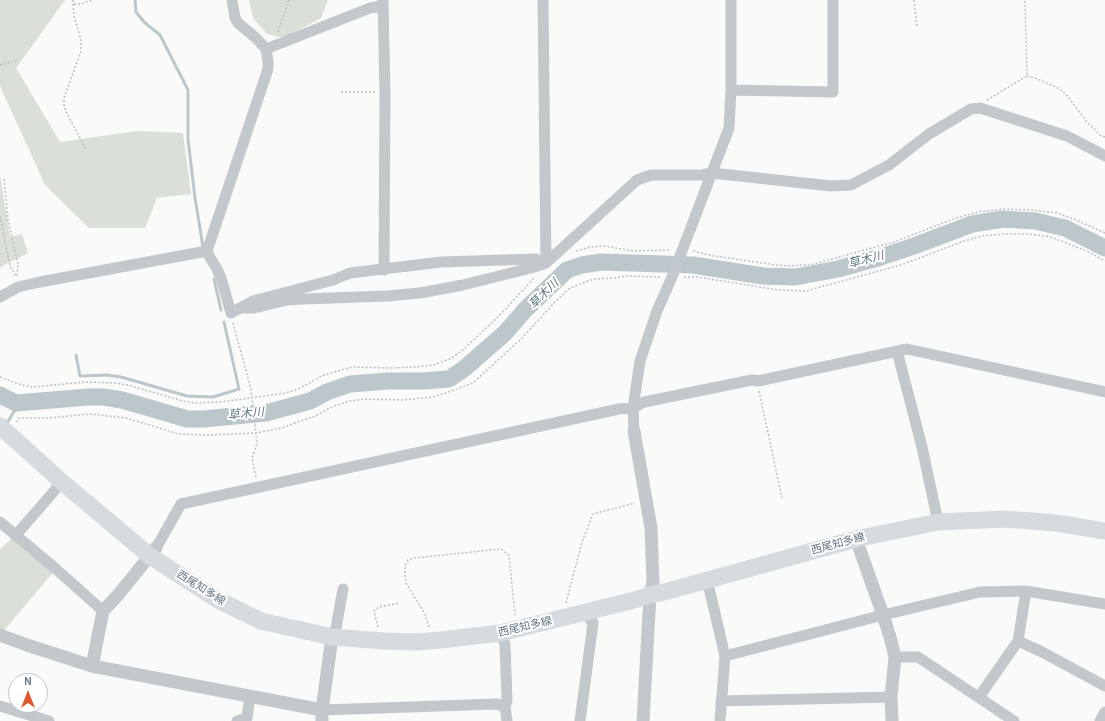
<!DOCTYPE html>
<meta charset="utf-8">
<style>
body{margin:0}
#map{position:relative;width:1105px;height:721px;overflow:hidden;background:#fafaf8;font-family:Karla,sans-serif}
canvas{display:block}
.north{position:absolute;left:8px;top:673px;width:40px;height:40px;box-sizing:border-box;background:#fff;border:1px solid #c1c8cd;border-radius:50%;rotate:0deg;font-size:11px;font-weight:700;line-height:16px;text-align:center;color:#657683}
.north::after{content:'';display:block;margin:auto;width:14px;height:18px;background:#e4572e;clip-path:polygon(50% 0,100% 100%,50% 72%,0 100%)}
</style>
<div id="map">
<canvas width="1105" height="721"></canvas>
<div class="north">N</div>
</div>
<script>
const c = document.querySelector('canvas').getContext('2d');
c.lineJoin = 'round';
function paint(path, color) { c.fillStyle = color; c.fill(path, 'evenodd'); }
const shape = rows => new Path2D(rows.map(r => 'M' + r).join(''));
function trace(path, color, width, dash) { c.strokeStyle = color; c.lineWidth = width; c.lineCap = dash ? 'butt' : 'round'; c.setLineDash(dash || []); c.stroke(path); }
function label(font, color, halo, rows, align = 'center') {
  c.font = font + ' Karla,"Noto Sans JP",sans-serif'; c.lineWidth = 4; c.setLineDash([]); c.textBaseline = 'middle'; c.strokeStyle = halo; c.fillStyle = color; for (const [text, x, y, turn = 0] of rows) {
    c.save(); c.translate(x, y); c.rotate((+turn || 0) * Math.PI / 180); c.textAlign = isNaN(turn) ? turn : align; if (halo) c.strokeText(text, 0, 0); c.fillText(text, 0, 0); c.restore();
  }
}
const green = shape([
 [0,0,65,0,16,68,60,142,137,131,183,133,191,194,157,198,145,228,89,228,45,185,0,86],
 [249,0,328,0,321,18,284,38,267,34,253,18],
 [0,175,10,237,22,234,28,253,4,265,0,268],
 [16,535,56,569,0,635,0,549]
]);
const stream = shape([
 [135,0,136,12,144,22,160,35,188,90,188,139,195,198,203,247],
 [214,279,221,310],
 [76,355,80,376,107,375,121,377,187,396,213,397,239,389,224,322],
 [7,423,15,410,16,403]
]);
const river = shape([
 [0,395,16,403,89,397,104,397,122,400,187,419,203,419,266,413,310,401,327,392,350,384,388,381,424,381,449,379,465,368,505,333,525,310,567,270,582,265,601,262,693,265,763,276,795,277,838,269,881,257,914,246,972,224,1003,219,1035,221,1065,228,1105,248]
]);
const path = shape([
 [73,0,74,16,81,40,81,51,64,98,64,105,66,112,86,149],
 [914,0,917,26],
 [74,4,81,4,92,0],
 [278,32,289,0],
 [0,65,17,60],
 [1027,76,1035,78,1058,88,1065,93,1087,122,1100,135,1105,137],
 [341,92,375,92],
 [987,100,1027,76,1025,0],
 [4,179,8,220,18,264,17,276],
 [0,216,10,266,16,276],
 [576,251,590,247,605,246,632,251,671,250],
 [693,251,708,255,776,265,791,266,814,264,894,242,956,218,978,212,1004,209,1031,210,1057,213,1076,220,1105,233],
 [684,277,698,277,778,290,806,291,901,265,964,241,982,236,1005,234,1029,234,1051,237,1089,252,1105,261],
 [233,323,251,389,257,443,252,458,256,477],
 [0,377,22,385,32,387,85,382,115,383,128,385,183,401,195,403,221,402,286,393,298,389,324,375,352,367,392,368,416,367,433,365,452,358,465,348,502,313,534,278],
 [759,391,782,498],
 [17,422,18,418,48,418,90,414,126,418,179,434,207,435,256,433,281,428,315,416,334,406,350,401,365,399,402,400,432,397,446,393,473,383,522,338,555,302,570,288,594,279,614,278,626,276,660,277],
 [566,603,582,542,593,514,635,503],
 [378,627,374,611,379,607,399,603],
 [429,627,425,614,406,583,405,573,405,565,408,560,414,558,501,549,505,552,509,556,515,615]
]);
const minor = shape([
 [232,0,235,18,238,23,257,39,266,49,268,62,268,69,207,251,208,254,217,269,221,278,231,313,253,301,333,280,350,273,441,262,536,259,546,263],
 [383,0,385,92,384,270],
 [543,0,546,263],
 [266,49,370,8,382,6],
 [731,90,833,92,833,0],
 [0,297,18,287,40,282,207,251],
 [242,308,254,308,287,300,303,299,387,296,420,293,463,285,531,268,546,263,637,180,651,175,701,175,712,173,831,186,851,185,889,165,929,134,971,109,980,108,1067,136,1105,156],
 [897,351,922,447,938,522],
 [634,431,633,408,640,361,657,311,672,277,729,128,731,90,731,0],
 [0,522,56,569,103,611],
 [16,535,62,482],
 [156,548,181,504,619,409,633,408,644,402,752,380,758,381,907,349,1105,392],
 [706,581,710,592,725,656,720,721],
 [500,633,505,644,507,701,505,707,507,721],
 [332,637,336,628,343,589],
 [1018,641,1042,652,1105,686],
 [725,656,883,615,980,592,1026,591,1105,604],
 [895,657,918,657,1014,721],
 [979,697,1018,641,1026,591],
 [721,701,891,697],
 [0,706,49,721],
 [322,710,497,704,505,707],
 [247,718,250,696],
 [237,721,247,718],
 [580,721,593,623,584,612],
 [1100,721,1105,712]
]);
const tertiary = shape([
 [634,431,651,528,653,582,650,595,643,721],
 [856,539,883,615,890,637,895,657,891,697,892,721],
 [0,635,27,645,92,666,322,710],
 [92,666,103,611,118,595,156,548],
 [322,721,322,710,332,637]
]);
const primary = shape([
 [0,426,62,482,150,556,218,600,261,621,332,637,384,641,416,642,441,640,500,633,631,601,650,595,668,591,856,539,938,522,1006,519,1056,523,1105,531]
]);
const streetNames = [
 ["西尾知多線",838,544,-15],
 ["西尾知多線",201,588,32],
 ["西尾知多線",525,627,-13]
];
const waterNames = [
 ["草木川",866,260,-14],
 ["草木川",544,294,-45],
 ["草木川",246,414,-5]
];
paint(green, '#dadfd7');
trace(stream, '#bbc7cb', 3);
trace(river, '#bbc7cb', 17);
trace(path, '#bbbfc2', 1.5, [2, 2]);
trace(minor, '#c3c8cc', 11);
trace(tertiary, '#c3c8cc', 13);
trace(primary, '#d6dbdf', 17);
label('11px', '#657683', '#fff', streetNames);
label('italic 12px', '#60757c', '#fff', waterNames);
</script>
